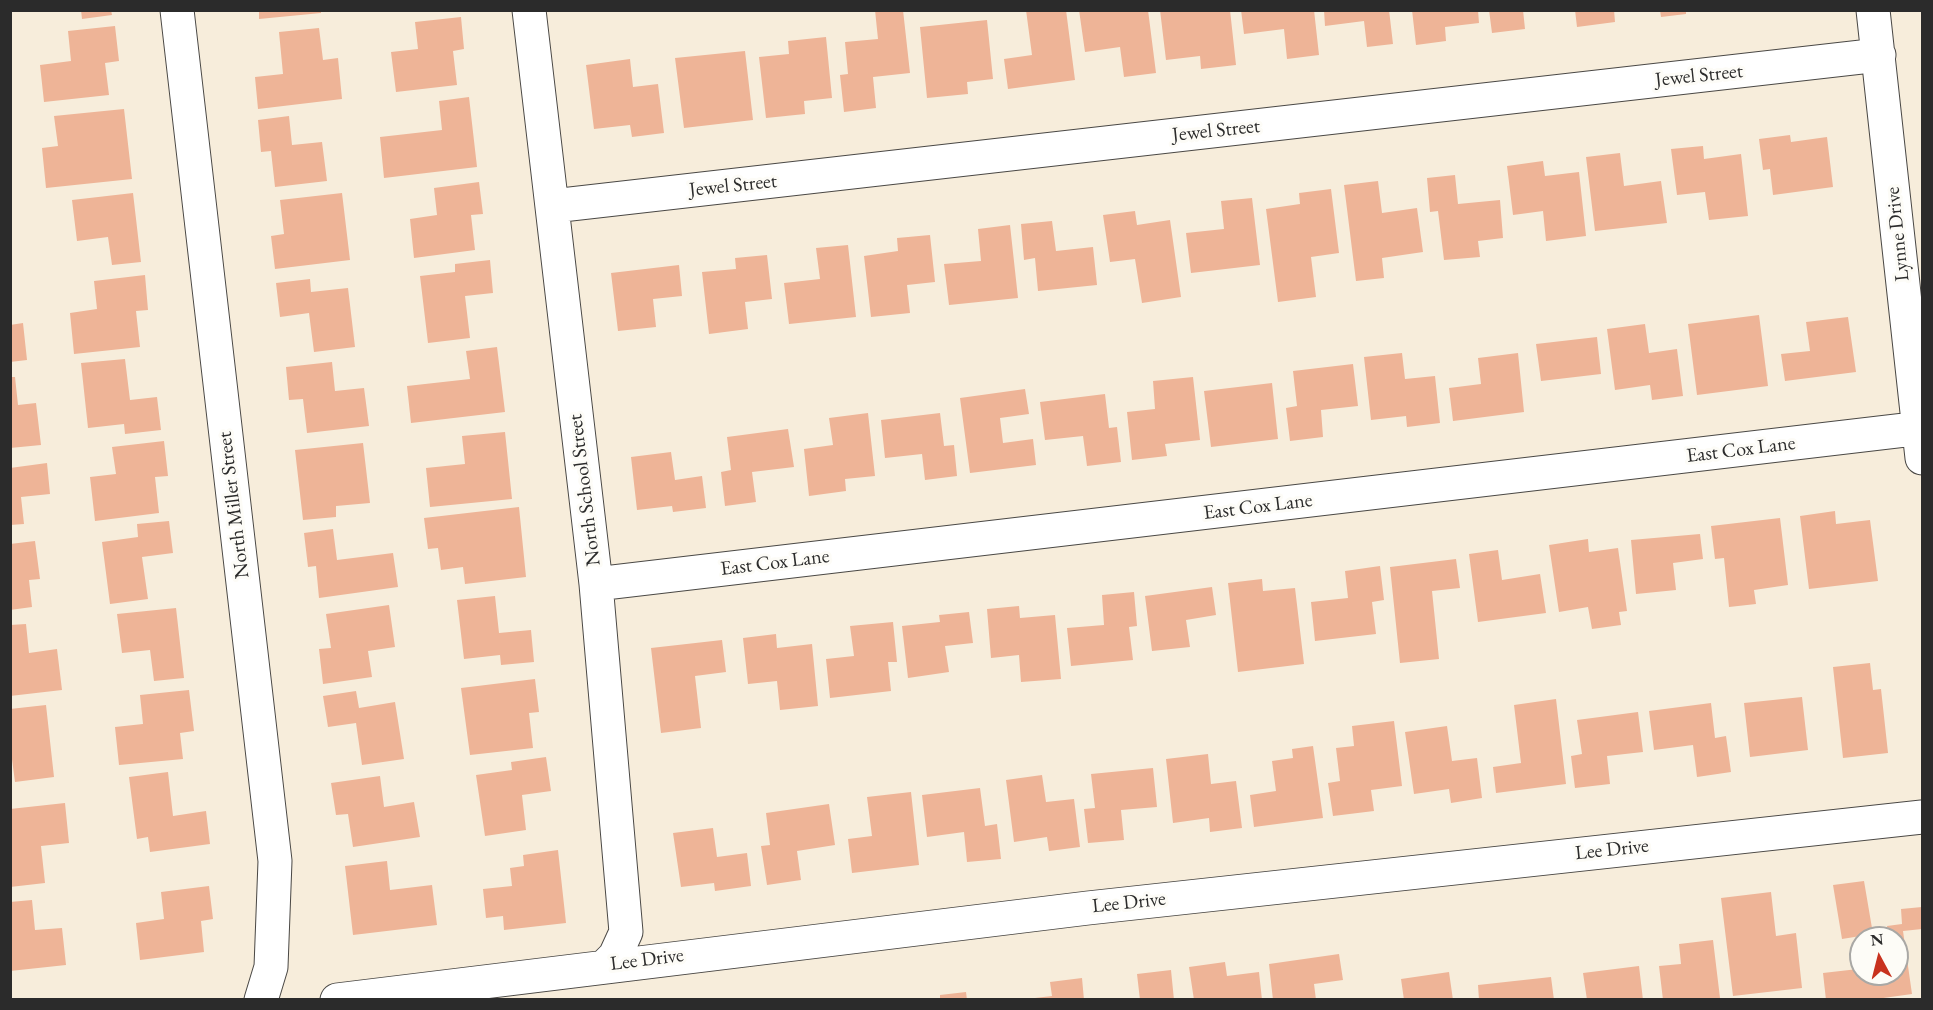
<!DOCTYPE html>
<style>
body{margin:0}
#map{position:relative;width:1933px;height:1010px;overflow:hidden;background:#f7eddb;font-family:"EB Garamond",serif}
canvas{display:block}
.frame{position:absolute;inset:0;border:12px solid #2b2b2b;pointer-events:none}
.north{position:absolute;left:1849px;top:926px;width:60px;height:60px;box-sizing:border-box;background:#fdfcf7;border:2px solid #a9a8a5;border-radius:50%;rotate:353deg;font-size:16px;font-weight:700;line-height:24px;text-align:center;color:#2b2b2b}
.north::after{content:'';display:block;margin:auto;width:21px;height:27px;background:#c8321e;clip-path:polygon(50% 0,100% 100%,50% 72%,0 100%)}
</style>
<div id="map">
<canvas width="1933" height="1010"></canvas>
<div class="frame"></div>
<div class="north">N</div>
</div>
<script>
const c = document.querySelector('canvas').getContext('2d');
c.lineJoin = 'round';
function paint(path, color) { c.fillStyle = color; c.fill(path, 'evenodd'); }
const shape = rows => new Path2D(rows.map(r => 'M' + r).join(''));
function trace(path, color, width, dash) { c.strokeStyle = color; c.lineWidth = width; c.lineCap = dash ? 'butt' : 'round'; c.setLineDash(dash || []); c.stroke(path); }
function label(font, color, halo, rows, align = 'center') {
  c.font = font + ' "EB Garamond",serif'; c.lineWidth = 6; c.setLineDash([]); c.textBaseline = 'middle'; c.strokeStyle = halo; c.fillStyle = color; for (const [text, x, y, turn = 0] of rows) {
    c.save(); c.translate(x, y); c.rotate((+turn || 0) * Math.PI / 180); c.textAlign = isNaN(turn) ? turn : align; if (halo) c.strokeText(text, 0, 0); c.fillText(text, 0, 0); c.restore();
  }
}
const building = shape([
 [81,10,111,10,112,15,82,19],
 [259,10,321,10,321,13,259,19],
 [875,10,903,10,910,73,873,77,876,108,844,112,840,75,848,74,845,42,878,39],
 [1026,10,1066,10,1075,80,1008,89,1004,59,1032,55],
 [1079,10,1148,10,1156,73,1124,77,1120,47,1085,52],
 [1160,10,1230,10,1236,65,1201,69,1200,56,1166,60],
 [1241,10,1314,10,1319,55,1287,59,1284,29,1244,34],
 [1324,10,1389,10,1393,44,1367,47,1364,21,1325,26],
 [1412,10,1478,10,1479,23,1445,27,1446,41,1416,45],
 [1489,10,1523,10,1525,29,1492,33],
 [1575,10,1614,10,1615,22,1577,27],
 [1660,10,1686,10,1686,14,1661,17],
 [461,17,464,49,453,51,457,85,396,92,391,52,418,49,415,22],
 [987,20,993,79,967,82,968,94,927,98,920,27],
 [115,26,119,61,105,63,109,95,44,102,40,65,71,61,68,31],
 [319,28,323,60,338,58,342,99,258,109,255,77,283,74,279,32],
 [826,37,832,98,804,101,805,114,766,118,759,57,789,54,788,41],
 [745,51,753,120,684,128,675,58],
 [630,59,633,87,658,84,664,133,632,137,630,125,594,129,586,65],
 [469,97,477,167,384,178,380,137,442,130,439,101],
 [124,109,132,179,46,188,42,148,58,146,54,116],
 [289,116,292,145,322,142,327,181,275,187,271,151,261,152,258,120],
 [1790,135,1791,142,1827,137,1833,187,1773,195,1770,169,1763,170,1759,139],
 [1703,146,1704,159,1741,154,1748,216,1709,220,1705,192,1677,195,1671,149],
 [1620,153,1624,186,1661,181,1667,223,1595,231,1586,157],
 [1543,161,1545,176,1579,172,1586,236,1546,241,1543,211,1513,215,1507,166],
 [1455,175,1458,204,1500,200,1503,238,1478,241,1480,257,1444,260,1438,211,1430,212,1427,178],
 [1378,181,1382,213,1417,208,1423,252,1382,258,1384,278,1356,281,1344,185],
 [479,182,483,214,471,215,475,250,414,258,410,219,437,215,434,188],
 [1331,189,1339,253,1311,257,1316,297,1278,302,1266,209,1300,204,1299,193],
 [133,193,141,262,112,265,108,237,77,241,72,200],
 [342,193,350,260,275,269,271,236,284,234,280,200],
 [1252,198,1260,265,1191,273,1186,233,1224,229,1221,201],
 [1135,211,1137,225,1170,220,1181,297,1142,303,1135,259,1110,262,1103,215],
 [1052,221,1056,251,1093,247,1097,285,1038,291,1035,258,1024,260,1021,224],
 [1010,225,1018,298,949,305,944,264,981,261,978,229],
 [930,235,935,282,907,285,910,313,871,317,864,256,898,251,897,238],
 [848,245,856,317,789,324,784,283,820,279,816,248],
 [767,255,772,299,745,302,748,329,709,334,702,272,736,269,735,258],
 [490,260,493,293,465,296,470,338,428,343,420,276,455,272,455,264],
 [679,265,682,296,653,299,656,327,618,331,611,273],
 [145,275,148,310,136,311,140,347,74,354,70,313,97,309,94,281],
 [310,279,311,292,348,288,355,347,314,352,309,313,280,317,276,283],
 [1759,315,1768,386,1697,395,1688,324],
 [1848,317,1856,372,1785,381,1781,354,1810,351,1806,322],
 [23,323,27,360,10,362,10,325],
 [1645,324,1649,353,1677,349,1683,396,1652,400,1650,385,1615,390,1607,329],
 [1597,337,1601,374,1541,381,1536,344],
 [497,347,505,412,411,423,407,386,470,379,466,351],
 [1402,353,1405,379,1435,376,1440,423,1407,427,1406,416,1371,420,1364,357],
 [1518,353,1524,412,1453,421,1449,388,1481,384,1478,358],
 [125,359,130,400,157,397,161,430,125,434,124,424,88,428,81,363],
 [332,362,335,391,364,388,369,426,307,433,303,399,289,400,286,367],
 [1353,364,1358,406,1321,410,1323,437,1290,441,1286,408,1297,406,1293,371],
 [10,377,15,377,18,405,36,403,41,445,10,448],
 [1193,377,1200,440,1165,444,1167,456,1132,460,1127,412,1155,409,1153,381],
 [1272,383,1278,439,1211,447,1204,391],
 [1025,389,1029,414,1000,418,1003,443,1033,439,1036,465,970,473,960,398],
 [1105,394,1109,428,1117,427,1121,462,1087,466,1083,436,1045,440,1040,402],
 [868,413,875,476,845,479,846,491,809,496,804,449,833,445,829,418],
 [940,413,944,446,954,445,957,476,925,480,922,454,885,458,881,420],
 [788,429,794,467,752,472,756,502,725,506,721,472,731,470,727,437],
 [505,432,512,499,430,507,426,468,465,464,462,436],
 [164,441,168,476,155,477,159,513,95,521,90,477,116,474,112,447],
 [363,443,370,503,336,506,336,517,303,520,295,450],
 [671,452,675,480,702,476,706,508,673,512,672,506,637,510,631,457],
 [47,463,50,494,21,497,24,524,10,525,10,468],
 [519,507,526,577,465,584,463,567,441,570,438,548,428,549,424,518],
 [1835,511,1836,524,1870,520,1878,581,1809,589,1800,516],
 [1780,518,1788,585,1754,590,1756,604,1729,607,1724,558,1715,559,1711,526],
 [169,521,173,553,142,557,148,599,110,604,102,542,138,537,137,524],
 [333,529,337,560,393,553,398,587,319,598,316,566,308,567,304,533],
 [1700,534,1703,559,1673,563,1676,590,1636,594,1631,540],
 [1588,539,1589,552,1618,548,1627,611,1619,612,1621,625,1592,629,1588,607,1559,612,1549,545],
 [35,541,40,579,29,580,32,607,10,610,10,544],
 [1498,550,1502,580,1540,574,1546,613,1478,622,1469,554],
 [1456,559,1460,588,1432,591,1439,659,1400,663,1390,567],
 [1380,566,1384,600,1372,602,1376,634,1315,641,1311,602,1348,598,1345,571],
 [1262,579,1263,591,1295,588,1304,664,1238,672,1228,583],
 [1212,587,1216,615,1186,620,1190,647,1152,651,1145,596],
 [1134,592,1137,626,1129,627,1133,660,1071,666,1067,628,1104,625,1102,595],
 [495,596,499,633,531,630,534,662,501,665,500,655,464,659,457,600],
 [389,605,395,647,368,651,372,677,323,684,319,649,331,648,326,614],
 [1019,606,1020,618,1055,615,1061,679,1021,682,1019,655,991,658,987,609],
 [176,608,184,678,154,681,150,650,122,653,117,614],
 [969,612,973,643,945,646,949,672,908,678,902,626,940,622,939,615],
 [893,622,897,662,888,662,891,691,830,698,826,659,854,656,850,626],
 [26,624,29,653,57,649,62,690,10,696,10,625],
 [776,634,777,648,812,644,818,706,780,710,777,681,748,684,743,638],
 [722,640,726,672,695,676,701,728,661,733,651,648],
 [1870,663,1873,690,1881,689,1888,753,1843,758,1833,667],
 [535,679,539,712,529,713,533,748,470,755,461,688],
 [189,690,194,731,180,733,183,759,119,765,115,727,143,724,140,695],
 [356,691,359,708,395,702,404,759,362,765,356,723,328,727,323,696],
 [1802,697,1808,750,1750,757,1744,703],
 [1556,699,1566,784,1496,793,1493,767,1521,763,1514,705],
 [1711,703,1715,738,1726,736,1731,772,1697,777,1693,745,1654,750,1649,711],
 [46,705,54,777,15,782,10,744,10,709],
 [1638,712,1643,752,1607,756,1610,784,1575,788,1571,756,1582,754,1577,720],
 [1394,721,1402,786,1371,790,1374,811,1333,816,1328,783,1340,781,1336,748,1354,746,1352,726],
 [1447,726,1452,761,1477,758,1482,798,1451,803,1449,789,1414,794,1405,732],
 [1313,746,1323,818,1254,827,1250,795,1276,791,1272,761,1293,758,1292,749],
 [1208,754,1211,784,1236,781,1242,828,1210,832,1209,818,1173,823,1166,759],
 [546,757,551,791,522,795,526,830,485,836,476,775,512,770,511,762],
 [1153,768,1157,807,1121,810,1124,840,1088,843,1084,809,1095,808,1091,774],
 [168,772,173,816,206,811,210,844,150,852,148,837,137,839,129,777],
 [1042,775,1046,802,1074,799,1080,847,1049,851,1047,837,1014,842,1006,780],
 [380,776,384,807,414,802,420,837,353,847,348,814,336,815,331,783],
 [980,788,985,826,997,824,1001,859,967,862,964,832,927,837,922,795],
 [911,792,919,865,852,873,848,839,872,836,867,797],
 [65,803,69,843,41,846,45,883,10,887,10,809],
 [829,804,835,845,797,851,801,880,767,885,761,846,770,845,766,813],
 [713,828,717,857,747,853,751,886,715,891,714,883,681,887,673,833],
 [558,850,566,923,504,930,503,916,486,918,483,889,512,886,510,868,524,866,523,855],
 [387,861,390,890,432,885,437,925,353,935,345,866],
 [1864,881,1873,934,1842,939,1833,885],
 [209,886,213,919,201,921,204,952,140,960,136,923,164,919,161,892],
 [1771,892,1776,936,1796,933,1802,988,1733,996,1721,898],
 [32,900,35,930,62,928,66,965,10,971,10,902],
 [1922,907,1922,929,1903,931,1912,994,1869,1000,1826,1000,1823,973,1858,969,1855,943,1861,943,1861,974,1897,974,1897,938,1889,938,1887,926,1902,924,1901,909],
 [1713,940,1720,998,1663,1000,1659,966,1681,964,1679,944],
 [1339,954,1343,980,1314,984,1316,1000,1273,1000,1269,964],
 [1225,962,1227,976,1259,972,1262,1000,1194,1000,1189,967],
 [1639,966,1643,1000,1587,1000,1583,973],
 [1171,970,1174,1000,1140,1000,1137,974],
 [1449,972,1453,1000,1404,1000,1401,979],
 [1551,977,1554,1000,1479,1000,1478,985],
 [1082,978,1084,1000,1035,1000,1035,998,1052,996,1050,982],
 [966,992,967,1000,940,1000,940,995]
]);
const minor = shape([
 [177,10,275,861,271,967,261,1000],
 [529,10,596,584,626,932,615,956,606,965],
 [1873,10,1922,458],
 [553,206,1879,55],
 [596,584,1922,428],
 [337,1000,1088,908,1922,817]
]);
const streetNames = [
 ["Jewel Street",1699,76,-6],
 ["Jewel Street",1216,131,-6],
 ["Jewel Street",733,186,-6],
 ["Lynne Drive",1898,234,-96],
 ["East Cox Lane",1741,450,-7],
 ["North School Street",585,490,-97],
 ["North Miller Street",234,505,-97],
 ["East Cox Lane",1258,507,-7],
 ["East Cox Lane",775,563,-7],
 ["Lee Drive",1612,850,-6],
 ["Lee Drive",1129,903,-6],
 ["Lee Drive",647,960,-7]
];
paint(building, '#eeb497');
trace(minor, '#4a4845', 35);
trace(minor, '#fff', 33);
label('20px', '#2b2b2b', '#fdfcf7', streetNames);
</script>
